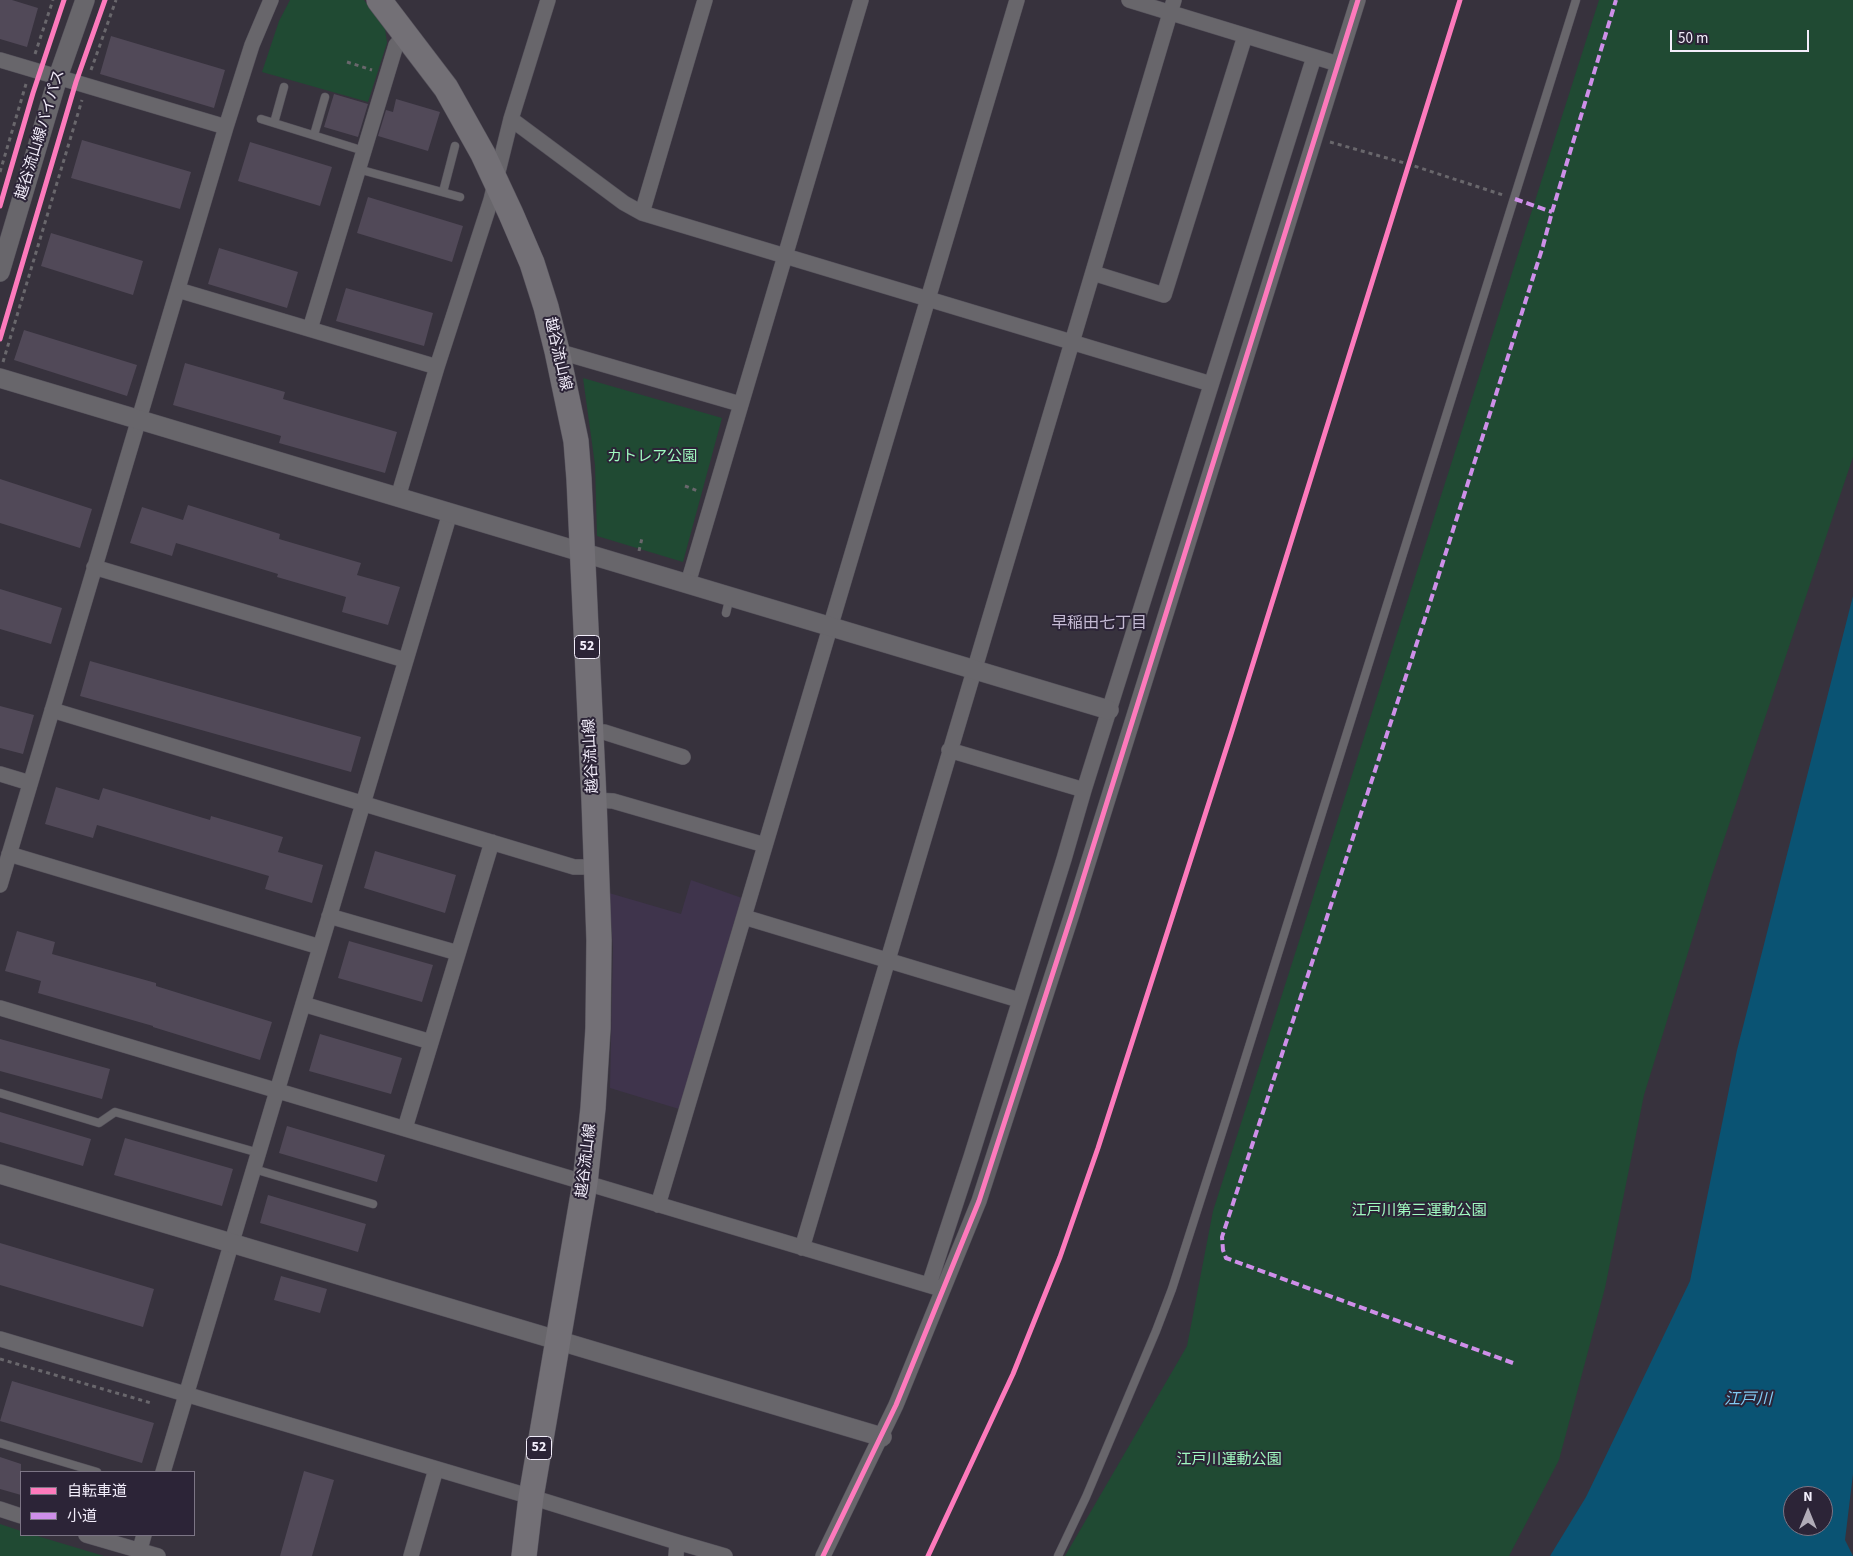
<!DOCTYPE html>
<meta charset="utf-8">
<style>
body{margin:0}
#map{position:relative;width:1853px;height:1556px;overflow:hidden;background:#37323d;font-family:"Source Sans 3","Noto Sans JP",sans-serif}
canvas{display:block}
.legend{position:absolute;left:20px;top:1471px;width:175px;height:65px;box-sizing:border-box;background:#2c2437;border:1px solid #7c7585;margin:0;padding:6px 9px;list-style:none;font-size:15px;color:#f3eefb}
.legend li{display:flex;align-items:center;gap:10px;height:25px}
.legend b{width:25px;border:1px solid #7c7585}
.north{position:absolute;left:1783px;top:1486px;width:50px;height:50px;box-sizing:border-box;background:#2c2437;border:1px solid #7c7585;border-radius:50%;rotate:0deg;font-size:14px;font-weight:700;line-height:20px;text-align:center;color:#f3eefb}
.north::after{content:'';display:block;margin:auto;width:18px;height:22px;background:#b1acb8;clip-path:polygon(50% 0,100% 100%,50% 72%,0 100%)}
.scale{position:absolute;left:1670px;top:30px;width:139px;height:22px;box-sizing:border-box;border:2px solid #f3eefb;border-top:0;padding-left:6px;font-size:15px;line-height:18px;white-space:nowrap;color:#f3eefb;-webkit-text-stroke:4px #2c2437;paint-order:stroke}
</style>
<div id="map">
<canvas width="1853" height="1556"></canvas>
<ul class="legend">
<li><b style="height:6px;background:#fd7abc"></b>自転車道</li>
<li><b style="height:6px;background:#ce8fe9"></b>小道</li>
</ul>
<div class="north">N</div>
<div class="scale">50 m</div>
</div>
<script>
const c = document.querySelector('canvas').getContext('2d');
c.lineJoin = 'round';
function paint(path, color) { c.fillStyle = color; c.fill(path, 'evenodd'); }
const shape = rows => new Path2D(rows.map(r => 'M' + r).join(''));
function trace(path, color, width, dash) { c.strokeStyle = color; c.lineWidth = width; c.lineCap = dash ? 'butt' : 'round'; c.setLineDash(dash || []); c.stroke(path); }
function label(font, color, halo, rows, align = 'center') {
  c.font = font + ' "Source Sans 3","Noto Sans JP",sans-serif'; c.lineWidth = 4; c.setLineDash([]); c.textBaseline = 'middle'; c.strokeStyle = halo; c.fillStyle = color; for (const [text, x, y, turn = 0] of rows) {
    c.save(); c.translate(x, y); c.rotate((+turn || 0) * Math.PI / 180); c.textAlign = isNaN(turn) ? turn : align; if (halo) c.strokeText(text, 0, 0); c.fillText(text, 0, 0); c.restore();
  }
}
const built = shape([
 [691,880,742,898,679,1109,610,1088,613,948,609,893,681,914]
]);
const green = shape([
 [290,0,364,0,385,28,387,43,368,102,262,72,279,21],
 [1599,0,1853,0,1853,457,1712,875,1644,1095,1605,1288,1559,1460,1509,1556,1065,1556,1187,1346,1213,1211],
 [583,378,722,418,683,562,597,536,595,465],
 [0,1524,21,1531,21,1535,34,1535,104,1556,0,1556]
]);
const water = shape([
 [1853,596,1853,1474,1845,1540,1853,1556,1550,1556,1586,1497,1690,1281,1737,1050],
 [1793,1496,1823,1496,1823,1526,1793,1526]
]);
const building = shape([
 [0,0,12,0,38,8,27,47,0,39],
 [111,36,225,70,214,108,100,74],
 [334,94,368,104,358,137,324,127],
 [396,99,440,112,428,151,378,136,386,110,393,112],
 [82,140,191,172,180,209,71,178],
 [250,142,332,167,320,206,238,181],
 [368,197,463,226,452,262,357,233],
 [51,233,143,261,133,295,41,266],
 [219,248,298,272,287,308,208,284],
 [346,288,433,313,424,346,336,321],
 [24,330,137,365,127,396,14,360],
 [185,363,285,392,283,399,397,432,385,473,279,443,281,436,173,405],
 [0,479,92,509,80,548,0,523],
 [188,505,280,534,279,539,361,563,357,575,400,587,388,625,342,612,346,597,277,577,278,574,176,543,172,556,130,543,142,507,183,520],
 [0,589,62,608,51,644,0,629],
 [90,661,361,737,351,772,80,696],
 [0,706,34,715,23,754,0,748],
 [56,787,99,800,103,788,210,820,211,816,283,837,278,852,323,865,312,903,265,889,269,876,97,825,93,838,45,824],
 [375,851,456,875,445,913,364,888],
 [17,931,55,942,52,954,156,983,156,986,272,1022,260,1060,153,1027,153,1026,38,993,41,981,5,971],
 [349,941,433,965,422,1002,338,978],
 [320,1034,402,1058,391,1094,309,1071],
 [0,1039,110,1069,102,1099,0,1071],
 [0,1112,91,1139,83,1166,0,1142],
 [287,1126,385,1155,377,1182,279,1153],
 [125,1138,233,1169,222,1206,114,1175],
 [268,1195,366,1224,358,1252,260,1223],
 [0,1243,154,1289,143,1327,0,1285],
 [281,1276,327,1289,320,1313,274,1300],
 [12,1381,154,1423,142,1463,0,1421],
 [0,1457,21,1464,21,1495,0,1489],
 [304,1471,334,1480,312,1556,280,1556]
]);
const path = shape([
 [35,54,53,0],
 [347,62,372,70],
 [91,70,116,0],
 [1330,142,1408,164,1503,195],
 [0,172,26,84],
 [3,362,82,100],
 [685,486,698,491],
 [639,551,642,538],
 [0,1359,151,1403]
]);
const service = shape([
 [261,119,364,151],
 [274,123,284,87],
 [314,135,325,97],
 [358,169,460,197],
 [443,192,455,146],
 [726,613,730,596],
 [0,1093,99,1123,115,1112,259,1153],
 [254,1169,373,1204],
 [0,1443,97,1472],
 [1058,1556,1086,1497,1156,1331,1172,1289,1226,1120,1576,0]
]);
const minor = shape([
 [1129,0,1338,64],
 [0,60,226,127],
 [511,119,624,203,642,213,1211,384],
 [642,213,705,0],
 [1093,273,1164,295,1245,36],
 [178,290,437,367],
 [310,329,396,45,405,35],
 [557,351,740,404],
 [398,497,437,367,491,200,511,119,548,0],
 [94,567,405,660],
 [688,583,861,0],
 [52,710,574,867,597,867],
 [591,733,604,732,683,757],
 [949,750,1084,790],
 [0,774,30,783],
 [594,800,613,801,765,845],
 [9,854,320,947],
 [0,885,226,127,252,45,271,0],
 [329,916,458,953],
 [744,917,1019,1000],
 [303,1004,431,1042],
 [0,1008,938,1288],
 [405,1128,492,842],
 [658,1205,1017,0],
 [802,1248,1174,0],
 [929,1285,971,1157,1064,859,1084,790,1314,57],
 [0,1339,518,1493,677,1542,676,1556],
 [163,1472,450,513],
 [0,1509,21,1516],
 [86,1535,158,1556],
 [677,1542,725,1556],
 [138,1556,144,1535],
 [411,1556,436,1469],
 [823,1556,896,1405,979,1201,1072,914,1358,0]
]);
const tertiary = shape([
 [0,272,58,77,85,0],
 [0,378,1109,710],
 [0,1174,882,1437]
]);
const primary = shape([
 [379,0,446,88,483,154,511,214,532,263,546,307,557,351,576,441,579,479,594,800,599,940,598,1028,593,1108,585,1183,531,1497,524,1556]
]);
const quiet = shape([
 [1515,199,1552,212],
 [1513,1363,1226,1258,1223,1250,1222,1237,1428,609,1543,246,1552,212,1616,0]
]);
const cycleway = shape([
 [0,206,33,93,64,0],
 [0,339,76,82,105,0],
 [823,1556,896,1405,979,1201,1072,914,1358,0],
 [928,1556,1013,1374,1060,1257,1098,1148,1232,731,1460,0]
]);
const shields = [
 [587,647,25],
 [539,1448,25]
];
const shieldNames = [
 ["52",587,647],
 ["52",539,1448]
];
const streetNames = [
 ["越谷流山線バイパス",41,135,-73],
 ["越谷流山線",557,354,77],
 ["越谷流山線",592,756,-93],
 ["越谷流山線",587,1161,-83]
];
const parkNames = [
 ["カトレア公園",652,458],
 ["江戸川第三運動公園",1419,1212],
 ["江戸川運動公園",1229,1461]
];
const neighbourhoodNames = [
 ["早稲田七丁目",1099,624]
];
const waterNames = [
 ["江戸川",1748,1400]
];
paint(built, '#3f344c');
paint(green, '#204a33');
paint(water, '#0a5373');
paint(building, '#514958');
trace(service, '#55515b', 9);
trace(minor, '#55515b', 16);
trace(tertiary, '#55515b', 20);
trace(primary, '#55515b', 26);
trace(path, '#69676c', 3, [4, 4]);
trace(service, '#68666b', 8);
trace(minor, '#68666b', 15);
trace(tertiary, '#68666b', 19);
trace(primary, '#737076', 25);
trace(quiet, '#ce8fe9', 4, [8, 4]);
trace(cycleway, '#fd7abc', 5);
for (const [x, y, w] of shields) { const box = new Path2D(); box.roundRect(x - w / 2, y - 11.5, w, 23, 4); c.fillStyle = '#2c2437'; c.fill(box); trace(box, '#f3eefb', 1); }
label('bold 14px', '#f3eefb', null, shieldNames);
label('15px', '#f3eefb', '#2c2437', streetNames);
label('15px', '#a0fac0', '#2c2437', parkNames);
label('16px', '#c5bbd4', '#2c2437', neighbourhoodNames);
label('italic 16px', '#81cbf4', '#2c2437', waterNames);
</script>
